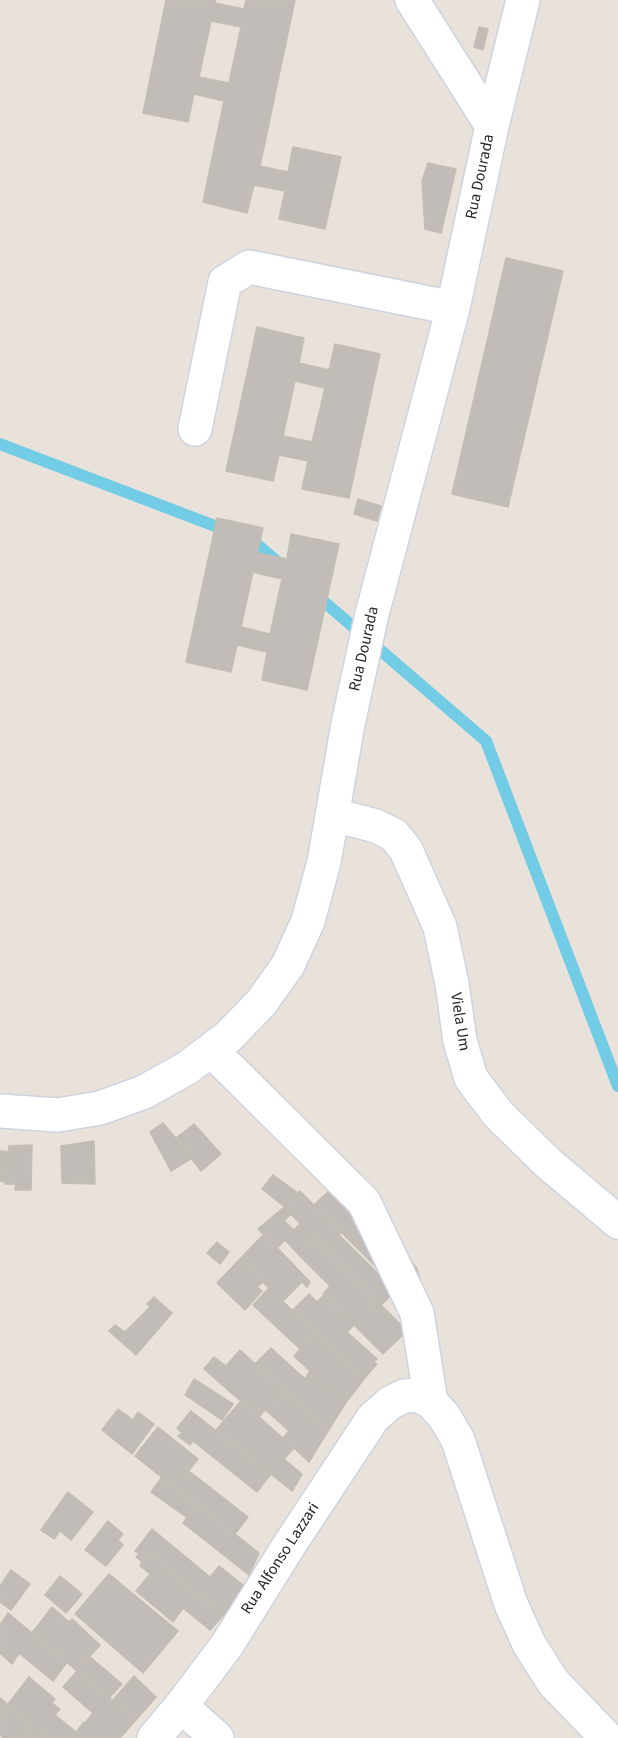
<!DOCTYPE html>
<style>
body{margin:0}
canvas{display:block;background:#e9e2da}
</style>
<canvas width="618" height="1738"></canvas>
<script>
const c = document.querySelector('canvas').getContext('2d');
c.lineJoin = 'round';
const shape = rows => new Path2D(rows.map(r => 'M' + r).join(''));
function trace(path, color, width, dash) { c.strokeStyle = color; c.lineWidth = width; c.lineCap = dash ? 'butt' : 'round'; c.setLineDash(dash || []); c.stroke(path); }
function paint(path, color) { c.fillStyle = color; c.fill(path, 'evenodd'); }
function label(font, color, halo, rows, align = 'center') {
  c.font = font + ' "Source Sans 3",sans-serif'; c.lineWidth = 5; c.setLineDash([]); c.textBaseline = 'middle'; c.strokeStyle = halo; c.fillStyle = color; for (const [text, x, y, turn = 0] of rows) {
    c.save(); c.translate(x, y); c.rotate((+turn || 0) * Math.PI / 180); c.textAlign = isNaN(turn) ? turn : align; if (halo) c.strokeText(text, 0, 0); c.fillText(text, 0, 0); c.restore();
  }
}
const stream = shape([
 [0,444,228,531],
 [245,538,253,541,281,565],
 [315,594,486,741,618,1086]
]);
const building = shape([
 [166,0,215,0,215,3,244,9,246,0,295,0,260,166,288,172,293,147,341,157,325,229,279,219,285,191,254,185,247,213,203,202,224,101,194,94,188,122,143,113,166,0],
 [211,21,241,27,229,83,199,77,211,21],
 [479,27,488,29,483,50,474,47,479,27],
 [428,163,456,169,441,233,425,229,422,181,428,163],
 [506,258,563,271,508,507,452,494,506,258],
 [257,327,304,338,299,363,329,370,335,344,380,354,349,498,302,489,308,461,279,455,273,481,226,471,257,327],
 [295,381,325,388,312,442,283,436,295,381],
 [358,499,381,506,377,521,354,514,358,499],
 [217,518,263,528,257,553,287,559,291,534,339,544,307,690,262,680,267,652,237,645,231,672,186,662,217,518],
 [253,572,282,579,270,634,241,627,253,572],
 [163,1123,192,1158,171,1171,150,1132,163,1123],
 [194,1124,221,1154,201,1171,176,1138,194,1124],
 [94,1141,95,1184,62,1183,61,1146,94,1141],
 [32,1145,31,1190,15,1190,16,1184,5,1184,9,1146,32,1145],
 [0,1151,8,1152,5,1182,0,1181,0,1151],
 [273,1175,298,1193,285,1207,262,1189,273,1175],
 [333,1187,408,1257,417,1269,421,1282,403,1289,381,1272,314,1205,333,1187],
 [300,1191,341,1233,325,1249,284,1207,300,1191],
 [284,1207,291,1214,284,1221,294,1230,300,1224,315,1238,298,1254,285,1240,277,1248,258,1229,284,1207],
 [264,1234,310,1282,307,1287,302,1282,283,1301,239,1260,264,1234],
 [339,1235,396,1291,381,1305,325,1249,339,1235],
 [315,1238,379,1303,355,1326,323,1294,330,1286,298,1254,315,1238],
 [217,1242,229,1252,220,1264,207,1253,217,1242],
 [239,1260,263,1282,257,1287,262,1291,245,1310,217,1283,239,1260],
 [269,1288,315,1332,300,1349,253,1305,269,1288],
 [309,1294,317,1302,324,1295,354,1325,347,1332,377,1359,374,1362,377,1364,364,1379,293,1310,309,1294],
 [154,1297,172,1313,136,1355,109,1331,115,1325,125,1332,150,1307,147,1304,154,1297],
 [379,1303,407,1331,383,1354,355,1326,379,1303],
 [315,1332,364,1379,345,1404,294,1356,315,1332],
 [271,1348,305,1379,310,1371,345,1404,328,1431,255,1364,271,1348],
 [240,1350,287,1392,269,1413,265,1410,259,1417,204,1369,214,1357,226,1366,240,1350],
 [194,1379,233,1404,222,1420,185,1395,194,1379],
 [287,1392,328,1431,309,1462,283,1438,289,1431,269,1413,287,1392],
 [241,1401,294,1448,284,1459,302,1474,292,1491,216,1430,241,1401],
 [118,1409,133,1420,138,1412,154,1424,132,1454,102,1430,118,1409],
 [191,1411,271,1474,257,1492,193,1441,190,1445,178,1436,182,1433,177,1428,191,1411],
 [158,1427,198,1459,175,1488,135,1456,158,1427],
 [189,1471,248,1517,235,1534,175,1488,189,1471],
 [162,1477,197,1504,186,1517,151,1492,162,1477],
 [68,1492,93,1512,71,1540,60,1531,54,1539,41,1530,68,1492],
 [197,1504,259,1553,249,1575,183,1523,197,1504],
 [108,1521,123,1534,118,1540,123,1545,106,1566,85,1550,108,1521],
 [152,1529,210,1577,219,1566,243,1585,224,1615,139,1546,152,1529],
 [139,1546,223,1616,210,1630,183,1608,173,1622,136,1591,150,1574,140,1566,142,1562,136,1557,139,1554,135,1551,139,1546],
 [11,1570,30,1584,11,1610,0,1602,0,1586,11,1570],
 [109,1574,178,1631,143,1673,75,1614,109,1574],
 [60,1576,82,1594,66,1613,45,1595,60,1576],
 [52,1607,69,1622,72,1619,100,1645,77,1671,32,1633,52,1607],
 [8,1613,67,1662,53,1681,19,1653,12,1664,0,1653,0,1625,8,1613],
 [89,1656,122,1684,109,1698,77,1671,89,1656],
 [77,1671,136,1720,120,1738,103,1738,85,1723,93,1713,63,1687,77,1671],
 [134,1676,156,1697,136,1720,113,1700,134,1676],
 [29,1677,55,1699,52,1703,60,1709,55,1715,76,1732,84,1722,103,1738,49,1738,8,1704,29,1677],
 [0,1698,10,1706,0,1718,0,1698],
 [10,1706,32,1724,21,1738,4,1738,0,1735,0,1718,10,1706],
 [32,1724,49,1738,21,1738,32,1724]
]);
const minor = shape([
 [412,0,492,126],
 [195,429,225,282,249,267,453,308],
 [334,815,376,826,394,835,406,850,440,927,452,984,460,1041,471,1078,498,1114,548,1163,618,1222],
 [211,1050,364,1202,417,1313,431,1402],
 [0,1111,58,1115,100,1108,144,1092,187,1068,228,1037,261,1003,288,965,308,921,324,862,348,724,371,618,453,308,492,126,523,0],
 [181,1706,217,1738],
 [154,1738,181,1706,227,1645,288,1547,373,1418,390,1403,404,1396,418,1395,431,1402,444,1416,458,1440,511,1604,529,1644,553,1682,607,1738]
]);
const streetNames = [
 ["Rua Dourada",481,177,-78],
 ["Rua Dourada",365,649,-77],
 ["Viela Um",459,1022,81],
 ["Rua Alfonso Lazzari",281,1559,-57]
];
trace(stream, '#73cce5', 12);
paint(building, '#c1bcb7');
trace(building, '#c4bdb4', 1.5);
trace(minor, '#cfd3e0', 36);
trace(minor, '#fff', 33);
label('16px', '#272727', '#fff', streetNames);
</script>
